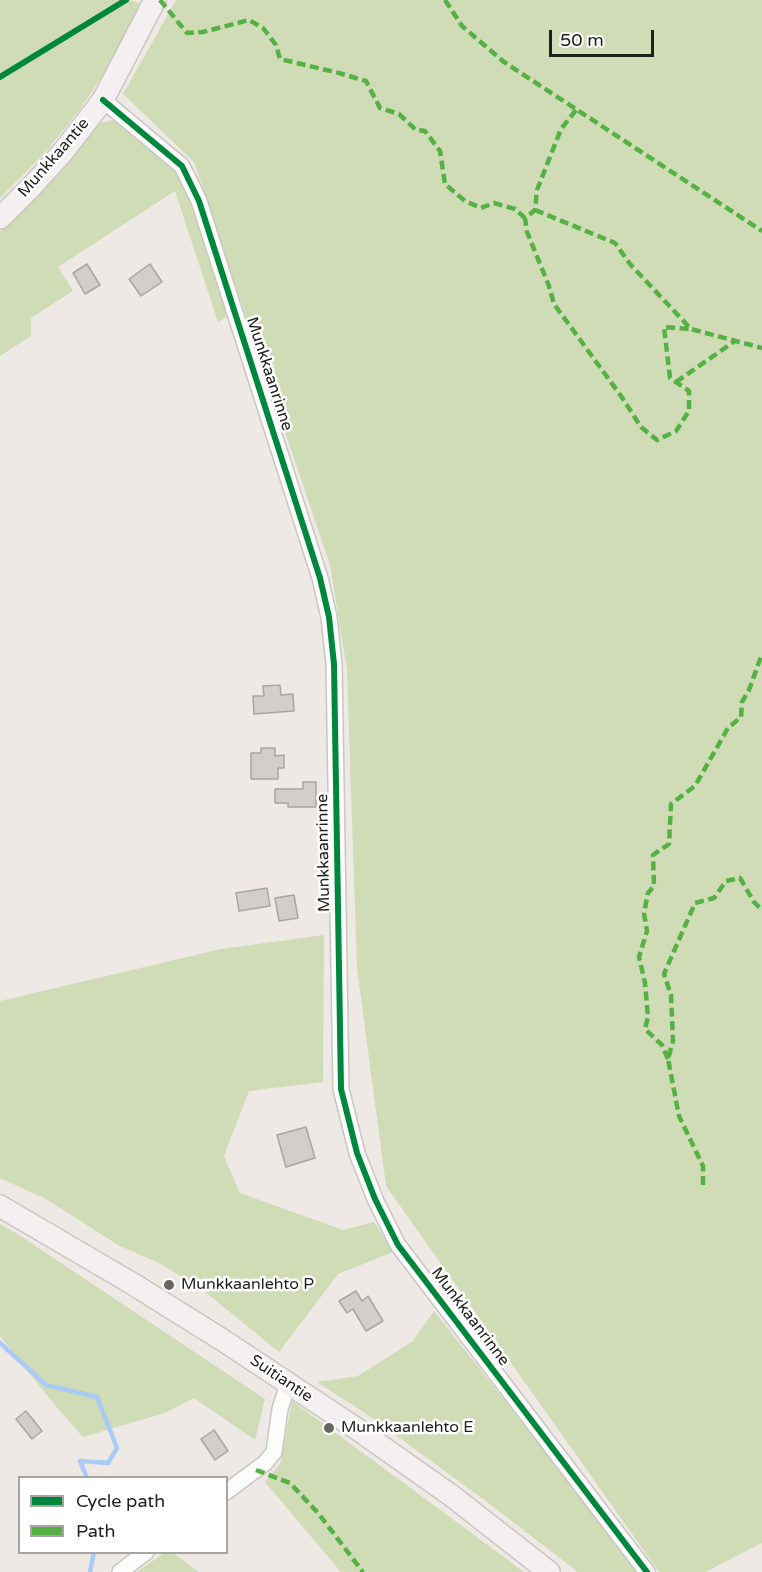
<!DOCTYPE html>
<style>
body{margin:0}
#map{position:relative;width:762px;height:1572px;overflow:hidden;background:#eee9e4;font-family:"Varela Round",sans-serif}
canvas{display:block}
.legend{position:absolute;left:18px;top:1476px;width:210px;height:78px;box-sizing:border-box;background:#fff;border:2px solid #a6a5a4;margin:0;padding:8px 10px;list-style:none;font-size:18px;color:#211f1c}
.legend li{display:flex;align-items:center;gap:12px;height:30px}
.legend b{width:30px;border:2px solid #a6a5a4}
.scale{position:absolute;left:549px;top:30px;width:105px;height:27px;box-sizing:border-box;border:3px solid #211f1c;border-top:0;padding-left:8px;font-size:18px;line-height:21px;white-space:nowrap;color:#211f1c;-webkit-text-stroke:4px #fff;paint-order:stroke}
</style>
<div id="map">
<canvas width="762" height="1572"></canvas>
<ul class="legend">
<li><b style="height:8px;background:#00873e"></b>Cycle path</li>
<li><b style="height:8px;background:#55b145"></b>Path</li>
</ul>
<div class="scale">50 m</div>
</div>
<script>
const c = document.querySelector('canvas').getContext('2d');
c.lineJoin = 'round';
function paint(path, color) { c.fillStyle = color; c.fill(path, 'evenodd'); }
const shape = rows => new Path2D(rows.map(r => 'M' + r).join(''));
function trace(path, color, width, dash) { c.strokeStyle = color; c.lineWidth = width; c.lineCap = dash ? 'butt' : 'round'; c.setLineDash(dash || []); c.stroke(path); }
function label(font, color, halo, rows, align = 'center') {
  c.font = font + ' "Varela Round",sans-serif'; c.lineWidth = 5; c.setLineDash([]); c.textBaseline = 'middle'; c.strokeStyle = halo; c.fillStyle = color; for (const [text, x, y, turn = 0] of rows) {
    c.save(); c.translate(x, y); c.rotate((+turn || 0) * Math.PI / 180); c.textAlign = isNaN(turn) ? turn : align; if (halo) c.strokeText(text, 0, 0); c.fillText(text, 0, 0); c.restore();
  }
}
const green = shape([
 [0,0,129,0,144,4,105,72,80,109,44,154,0,198],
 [176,0,762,0,762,1543,705,1572,659,1572,386,1186,357,968,347,670,330,565,194,162,123,94],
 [113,120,192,185,228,316,218,322,175,191,58,267,73,291,31,318,31,336,0,356,0,232,96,124],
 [324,935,323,1082,249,1091,224,1156,240,1193,343,1230,374,1222,393,1252,338,1274,279,1352,204,1291,159,1263,118,1245,46,1199,0,1178,0,1001,221,949],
 [0,1224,16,1233,265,1399,255,1440,194,1398,165,1413,83,1437,58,1409,0,1336],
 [434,1311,640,1572,578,1572,483,1499,371,1417,317,1382,358,1376,413,1341],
 [292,1401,412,1489,524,1572,341,1572,265,1482,280,1464],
 [164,1553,173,1553,199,1572,137,1572]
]);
const stream = shape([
 [0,1343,46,1385,97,1397,117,1448,108,1463,80,1461,87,1478],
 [90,1572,94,1552]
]);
const building = shape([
 [87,264,100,285,85,294,73,273,87,264],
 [150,264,162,282,141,296,129,279,150,264],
 [280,685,281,695,293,694,294,711,254,714,253,696,264,696,263,686,280,685],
 [261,748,275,748,275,756,284,755,284,768,278,768,278,779,251,779,251,753,261,753,261,748],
 [303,782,316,782,316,807,288,807,288,803,275,803,275,789,303,789,303,782],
 [267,888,270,906,239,911,236,893,267,888],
 [294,895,298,918,279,921,275,898,294,895],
 [306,1127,315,1158,286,1167,277,1135,306,1127],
 [356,1291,362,1301,368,1296,383,1321,366,1331,353,1309,347,1313,339,1301,356,1291],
 [26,1411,42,1431,32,1439,16,1419,26,1411],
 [214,1430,228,1451,215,1460,201,1439,214,1430]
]);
const street = shape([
 [103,100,182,166,199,201,320,578,329,617,334,664,341,1089,357,1153,375,1199,398,1245,647,1572],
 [226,1492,265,1463,274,1452,280,1409,288,1384],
 [120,1572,146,1552]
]);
const secondary = shape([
 [0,218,32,186,62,153,103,100,155,0],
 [0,1206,133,1284,221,1339,357,1429,452,1496,549,1572]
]);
const quiet = shape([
 [160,0,187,33,203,32,249,20,263,28,276,45,280,59,339,73,366,81,380,108,399,114,416,130,425,131,440,151,445,184,465,201,481,208,494,203,515,209,525,218],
 [445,0,462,26,504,62,762,231],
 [576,110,561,129,537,190,535,210,525,218,527,232,549,286,554,304,621,396,641,427,657,440,676,431,689,411,689,391,670,378,664,327,691,329],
 [535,210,615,243,630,264,691,329,762,348],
 [676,382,735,341],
 [668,1059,662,1045,645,1029,648,1017,645,983,639,957,647,931,644,913,648,893,654,886,653,855,669,844,671,804,695,786,728,728,741,717,742,702,749,690,762,654],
 [703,1185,703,1166,679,1116,668,1059,673,1041,671,995,664,974,695,903,714,898,726,881,740,878,754,902,762,910],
 [256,1470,290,1483,318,1513,363,1572]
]);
const cycleway = shape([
 [0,77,126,0],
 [103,100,182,166,199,201,320,578,329,617,334,664,341,1089,357,1153,375,1199,398,1245,647,1572]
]);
const markers = [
 [169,1285,6,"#696662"],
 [329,1428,6,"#696662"]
];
const streetNames = [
 ["Munkkaantie",54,158,-49],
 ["Munkkaanrinne",269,374,72],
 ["Munkkaanrinne",324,853,-91],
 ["Munkkaanrinne",470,1317,53],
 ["Suitiantie",281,1379,34]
];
const poiNames = [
 ["Munkkaanlehto P",181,1285],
 ["Munkkaanlehto E",341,1428]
];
paint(green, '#d0dcb6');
trace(stream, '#a9cbf5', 4.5);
paint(building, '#d2cfcb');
trace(building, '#a9a5a2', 1.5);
trace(street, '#cac6c2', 18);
trace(secondary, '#cac6c2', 24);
trace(street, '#fcfcfb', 15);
trace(secondary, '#f4eff0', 21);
trace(quiet, '#55b145', 4.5, [9, 4.5]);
trace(cycleway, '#00873e', 6);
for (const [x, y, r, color] of markers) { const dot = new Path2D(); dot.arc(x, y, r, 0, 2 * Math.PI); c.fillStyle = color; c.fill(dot); trace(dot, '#fff', 2); }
label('16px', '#211f1c', '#fff', streetNames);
label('16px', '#211f1c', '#fff', poiNames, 'left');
</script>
